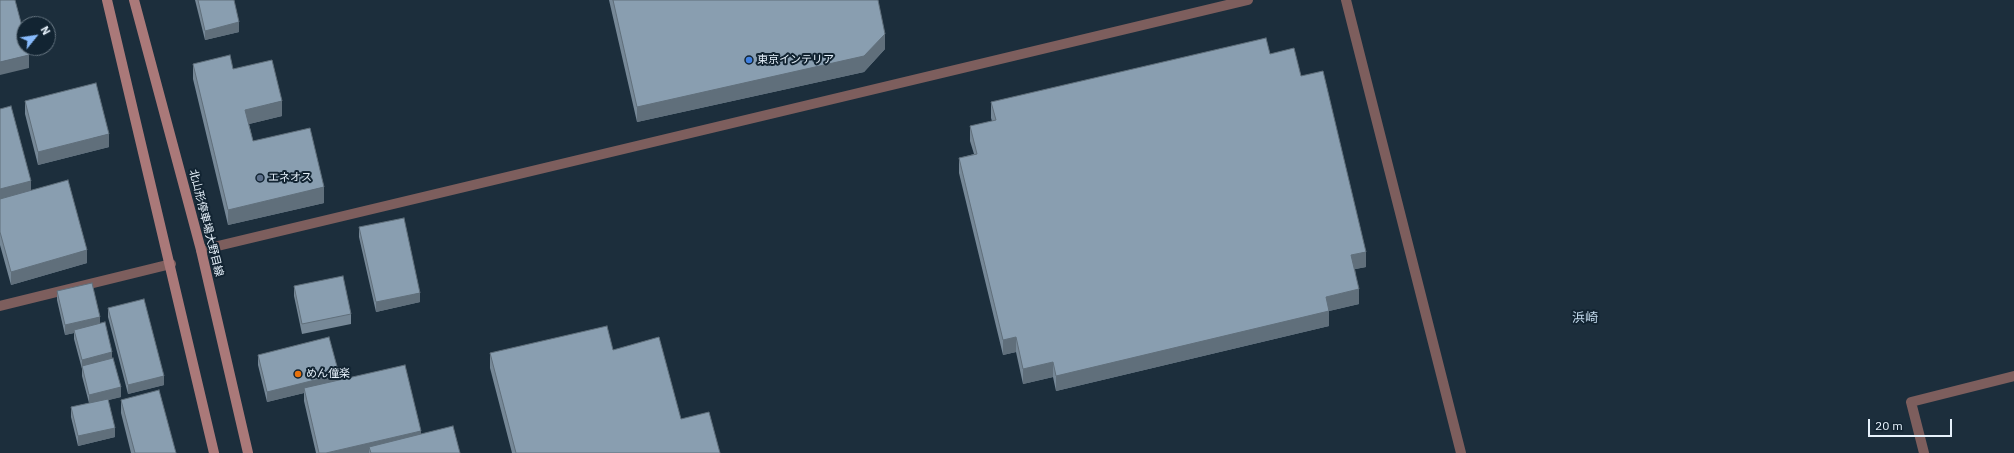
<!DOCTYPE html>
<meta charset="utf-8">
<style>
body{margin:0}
#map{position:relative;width:2014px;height:453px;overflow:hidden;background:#1c2e3c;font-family:"IBM Plex Sans",sans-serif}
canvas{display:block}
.north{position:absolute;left:16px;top:16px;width:40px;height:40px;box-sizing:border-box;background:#122432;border:1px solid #677682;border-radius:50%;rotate:60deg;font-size:11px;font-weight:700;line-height:16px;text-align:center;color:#e6f1fb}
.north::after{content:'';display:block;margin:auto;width:14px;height:18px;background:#88bbfc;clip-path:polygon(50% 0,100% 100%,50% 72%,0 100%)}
.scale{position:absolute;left:1868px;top:419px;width:84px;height:18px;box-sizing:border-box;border:2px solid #e6f1fb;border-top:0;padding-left:5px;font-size:12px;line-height:14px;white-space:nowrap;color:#e6f1fb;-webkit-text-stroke:3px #122432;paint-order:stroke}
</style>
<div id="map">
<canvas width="2014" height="453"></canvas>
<div class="north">N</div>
<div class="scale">20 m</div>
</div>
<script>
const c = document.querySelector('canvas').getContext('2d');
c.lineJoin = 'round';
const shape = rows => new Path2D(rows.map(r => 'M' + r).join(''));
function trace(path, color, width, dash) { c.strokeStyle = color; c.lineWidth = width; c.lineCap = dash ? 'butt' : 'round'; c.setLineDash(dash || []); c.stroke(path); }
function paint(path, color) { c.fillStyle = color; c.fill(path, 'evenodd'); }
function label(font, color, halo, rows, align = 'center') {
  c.font = font + ' "IBM Plex Sans","Noto Sans JP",sans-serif'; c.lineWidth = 4; c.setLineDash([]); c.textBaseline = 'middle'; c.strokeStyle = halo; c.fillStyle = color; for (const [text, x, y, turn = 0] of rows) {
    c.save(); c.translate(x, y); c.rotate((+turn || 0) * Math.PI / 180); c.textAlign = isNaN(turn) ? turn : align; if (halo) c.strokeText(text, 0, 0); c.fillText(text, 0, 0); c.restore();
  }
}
const lane = shape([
 [1346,0,1461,453],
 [0,306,171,264],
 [1924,453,1911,402,2014,376]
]);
const street = shape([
 [201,250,1248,0]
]);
const secondary = shape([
 [107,0,214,453],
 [134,0,201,250,248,453]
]);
const wall = shape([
 [195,0,234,0,239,32,205,40],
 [609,0,878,0,885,49,864,72,637,122],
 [1270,54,1301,76,1366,267,1355,269,1359,304,1329,311,1329,326,1056,391,1053,377,1023,384,1016,352,1003,355,959,173,959,158,974,154,970,141,970,126,992,121,991,118,991,102],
 [193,64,233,69,282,116,249,124,253,141,324,203,228,225,193,79],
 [25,101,109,147,38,165,25,114],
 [0,109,31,190,87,263,11,285,0,245],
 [359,227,420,302,376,312,359,237],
 [294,286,351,314,351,324,302,334,294,296],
 [57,291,100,323,112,358,121,397,108,400,115,437,78,446,71,417,71,407,89,403,82,376,82,369,74,339,74,333,65,335,57,300],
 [108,308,164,385,128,394,108,317],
 [613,350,681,419,720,453,512,453,490,368,490,353],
 [258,355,339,380,421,434,460,453,316,453,304,401,304,393,267,402,258,365],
 [121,400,176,453,131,453,121,413]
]);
const shadedWall = shape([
 [239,22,239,32,205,40,205,31],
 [885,34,885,49,864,72,637,122,637,107],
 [29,55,29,68,0,75,0,62],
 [282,101,282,116,245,125,245,110],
 [109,134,109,147,38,165,38,152],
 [31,181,31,194,0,202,0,189],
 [324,187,324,203,228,225,228,210],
 [87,250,87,263,11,285,11,272],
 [1366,252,1366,267,1351,270,1351,255],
 [1359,289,1359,304,1329,311,1329,326,1056,391,1056,376,1326,297],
 [420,293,420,302,376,312,376,302],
 [100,317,100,327,74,330,74,333,65,335,65,325],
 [1016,337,1016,352,1003,355,1003,340],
 [112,352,112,362,82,367,82,360],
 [1053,362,1053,377,1023,384,1023,369],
 [339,374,339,384,304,388,304,393,267,402,267,392],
 [164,376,164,385,128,394,128,385],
 [121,387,121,397,89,405,89,395],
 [115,428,115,437,78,446,78,436],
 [421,431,421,444,369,447,369,453,326,453]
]);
const building = shape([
 [0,0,15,0,24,34,24,48,27,48,29,55,0,62,0,0],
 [198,0,234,0,239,22,205,31,198,0],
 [613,0,878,0,885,34,864,56,637,107,613,0],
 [1266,38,1270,54,1294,48,1301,76,1323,71,1366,252,1351,255,1359,289,1326,297,1329,311,1056,376,1053,362,1023,369,1016,337,1003,340,959,158,977,154,970,126,996,120,991,102,1266,38],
 [230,55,233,69,272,60,282,101,245,110,253,141,310,128,324,187,228,210,193,64,230,55],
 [96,83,109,134,38,152,25,101,96,83],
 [11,106,31,181,0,189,0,109,11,106],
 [68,180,87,250,11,272,0,232,0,199,68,180],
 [404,218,420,293,376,302,359,227,404,218],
 [343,276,351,314,302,324,294,286,343,276],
 [92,283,100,317,65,325,57,291,92,283],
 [144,299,164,376,128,385,108,308,144,299],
 [105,322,112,352,82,360,74,330,105,322],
 [607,326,613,350,659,337,681,419,709,412,720,453,516,453,490,353,607,326],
 [329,337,339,374,267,392,258,355,329,337],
 [113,358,121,387,89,395,82,366,113,358],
 [405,365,421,431,326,453,319,453,304,388,405,365],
 [159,390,176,453,135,453,121,400,159,390],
 [108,399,115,428,78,436,71,407,108,399],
 [453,426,460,453,371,453,369,447,453,426]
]);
const markers = [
 [749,60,4,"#3f7fe0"],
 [260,178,4,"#5c6f8a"],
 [298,374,4,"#e8710a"]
];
const poiNames = [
 ["東京インテリア",757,60],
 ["エネオス",268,178],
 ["めん僮楽",306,374]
];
const streetNames = [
 ["北山形停車場大野目線",206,223,76]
];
const quarterNames = [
 ["浜崎",1585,318]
];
trace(lane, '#7d5e5d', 10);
trace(street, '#7d5e5d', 10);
trace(secondary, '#aa7979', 10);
paint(wall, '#768897');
paint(shadedWall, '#606f7b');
paint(building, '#899eb0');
trace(building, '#606f7b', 1);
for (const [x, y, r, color] of markers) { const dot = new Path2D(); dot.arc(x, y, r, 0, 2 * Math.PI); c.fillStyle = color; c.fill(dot); trace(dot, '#122432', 1.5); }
label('11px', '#e6f1fb', '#122432', poiNames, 'left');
label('11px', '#e6f1fb', '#122432', streetNames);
label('13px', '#c3daed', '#122432', quarterNames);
</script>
